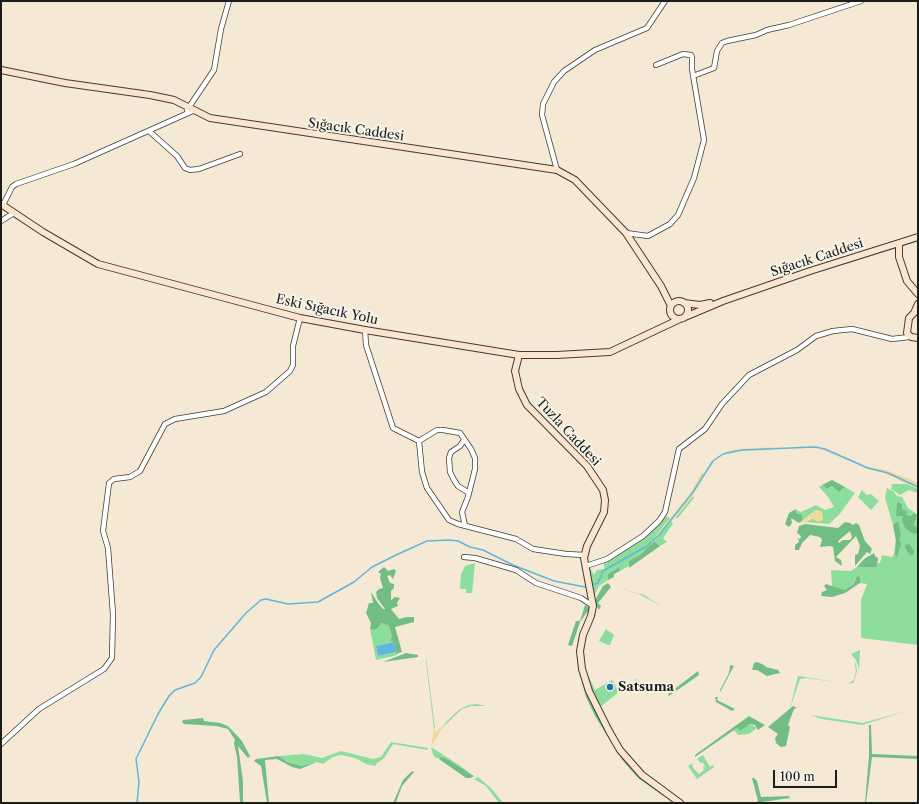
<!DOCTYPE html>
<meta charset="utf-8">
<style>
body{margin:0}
#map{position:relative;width:919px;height:804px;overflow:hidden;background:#f5e9d5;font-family:"Libre Caslon Text",serif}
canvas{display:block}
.frame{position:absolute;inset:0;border:2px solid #1c1c1c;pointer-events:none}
.scale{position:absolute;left:773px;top:770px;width:64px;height:18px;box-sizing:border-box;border:2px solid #1c1c1c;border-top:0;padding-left:5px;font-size:12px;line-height:14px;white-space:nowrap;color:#1c1c1c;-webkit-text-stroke:3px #f7f3e8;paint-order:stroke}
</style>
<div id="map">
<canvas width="919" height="804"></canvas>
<div class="frame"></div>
<div class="scale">100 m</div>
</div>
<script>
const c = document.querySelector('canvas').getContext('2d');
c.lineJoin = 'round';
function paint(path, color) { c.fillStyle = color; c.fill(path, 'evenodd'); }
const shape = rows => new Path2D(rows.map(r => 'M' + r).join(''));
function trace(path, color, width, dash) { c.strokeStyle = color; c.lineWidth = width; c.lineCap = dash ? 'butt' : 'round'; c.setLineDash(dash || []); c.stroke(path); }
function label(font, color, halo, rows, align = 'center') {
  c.font = font + ' "Libre Caslon Text",serif'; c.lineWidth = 4; c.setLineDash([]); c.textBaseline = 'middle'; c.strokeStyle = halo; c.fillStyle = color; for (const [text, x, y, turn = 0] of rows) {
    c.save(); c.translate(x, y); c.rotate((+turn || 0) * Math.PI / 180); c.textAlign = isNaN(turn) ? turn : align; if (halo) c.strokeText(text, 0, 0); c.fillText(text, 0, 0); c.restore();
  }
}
const green = shape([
 [892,484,907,484,918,489,918,493,909,490,900,495,891,489],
 [822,485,827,489,832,486,839,492,845,487,855,493,839,515,829,524,806,522,813,518,816,510,803,520,801,515,797,514,797,510,801,512,816,505,825,510,834,507,828,497,819,487],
 [887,488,893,491,897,496,902,497,908,508,918,515,918,645,861,638,861,600,867,584,860,583,860,577,855,579,853,585,844,590,840,590,832,586,831,570,851,571,857,567,877,567,878,563,880,563,882,555,892,557,894,554,898,522,893,525,885,498],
 [862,490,867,495,871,494,879,501,871,510,858,497],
 [693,496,694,498,677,519,676,517],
 [666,516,670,518,658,533,650,546,641,554,629,561,629,566,620,571,619,567,608,574,608,580,599,586,593,598,587,573,590,568,594,575,597,570,604,569,604,562,641,540],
 [671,521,673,524,663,538,667,542,660,546,654,541],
 [475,563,472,593,466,593,466,589,460,589,461,574,465,566],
 [612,586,644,595,663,607,639,594],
 [381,623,389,626,394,642,376,646,378,656,396,652,397,655,376,660,370,629,374,630,378,628],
 [606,629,614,635,610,645,608,645,599,641],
 [860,650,859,669,856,660,851,654],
 [426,656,435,728,434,729,426,661],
 [854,659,856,665,857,671,854,682,852,683,849,684,806,678,800,679,790,709,798,676,848,684,854,680,856,671],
 [589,677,595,690,612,680,617,688,621,685,624,688,599,708,587,678],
 [637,679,646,689,640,693,638,692,640,691,636,682,634,681],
 [477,704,486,706,471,706,462,709,443,727,446,722,460,709,469,705],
 [906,711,862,725,822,719,810,715,863,723],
 [750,724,757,728,749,734,738,735,734,730,737,728,740,731],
 [391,742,428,748,427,750,393,744,384,758,376,764,376,766,366,764,355,758,341,755,333,757,323,764,317,762,302,766,287,762,279,756,304,754,322,758,341,751,373,759,381,757],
 [431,747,453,761,469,772,458,768,445,758,436,758,433,755],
 [703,755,710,767,713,765,714,767,697,779,688,766,692,763,693,768,699,774,704,770,703,768,704,766,706,768,703,763,701,763,697,759],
 [478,777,492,789,503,803,499,803,486,786,474,779]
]);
const forest = shape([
 [832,480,845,487,839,492,832,486,827,489,822,485],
 [899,502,902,505,902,509,907,512,906,515,911,516,914,513,917,515,913,526,918,527,918,534,912,533,905,528,902,520,903,516,896,516,897,503],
 [796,509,797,514,801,514,803,520,799,523,791,518,792,523,789,527,785,524,789,513],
 [898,521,901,535,899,540,901,543,897,558,895,554,896,541,893,525],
 [845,522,850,523,853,525,856,523,859,525,865,541,872,549,870,554,867,552,855,566,855,555,858,554,860,546,856,536,836,557,841,560,842,566,835,561,833,547,830,546,820,547,822,540,820,537,810,535,802,543,799,550,795,550,795,545,799,542,798,538,800,539,801,536,797,533,799,526,805,524,838,528],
 [850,531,852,537,850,540,843,540,839,543,838,541],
 [654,541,660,546,629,568,629,561,641,554],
 [909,544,914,551,913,555,910,555,905,548,905,545],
 [874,553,875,556,878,558,877,567,857,567,864,559],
 [384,567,388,571,394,569,396,571,393,579,390,575,387,576,390,583,394,584,394,588,391,591,391,600,395,597,400,598,397,603,398,606,391,609,399,619,407,617,414,617,414,622,395,627,402,652,396,654,394,642,391,641,392,636,389,626,381,623,378,628,374,630,370,629,371,623,366,613,369,603,373,603,371,592,378,603,383,609,385,609,377,598,376,592,379,589,383,588,380,578,381,574,378,572],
 [619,567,620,571,614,574,614,577,608,580,608,574],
 [857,576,860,577,860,583,845,593,832,597,821,596,822,592,827,590,824,586,826,584,844,590,853,585],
 [608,583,611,587,598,603,601,606,599,610,594,602,603,586],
 [585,605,591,609,591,614,587,612,580,622,572,646,568,645,576,621,580,621],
 [406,653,418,655,418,657,383,662],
 [578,662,579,662,590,698,605,730,622,757,640,778,678,803,674,803,639,779,623,761,595,716,586,697,579,672],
 [757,662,764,665,766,667,778,670,780,673,767,676,757,670,752,670,754,663],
 [730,665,734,666,720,692,720,690,729,673],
 [698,671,699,675,669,696,668,694],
 [715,697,718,697,717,700,735,709,732,711,716,702],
 [793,706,797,708,794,709,788,725,790,727,786,746,781,747,776,743,775,738,778,734,768,727],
 [749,716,765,725,758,730,755,725,750,724,740,731,737,728,695,757,695,755],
 [203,718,204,721,220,723,228,726,242,741,250,756,248,758,238,746,243,781,243,803,240,803,237,757,234,743,235,740,228,729,216,726,184,724,182,722,183,720],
 [869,725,871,725,872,754,918,756,918,759,872,757,866,803,865,803,869,755],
 [279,756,287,762,302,766,317,762,300,769,292,767,277,759,265,760,269,803,267,803,261,766,254,761,256,759],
 [440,757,445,758,474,776,471,778,466,778,439,759],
 [412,771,414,772,402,786,396,802,393,803,403,780],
 [752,778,754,778,757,781,761,797,789,796,790,798,755,803,758,801]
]);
const sand = shape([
 [799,446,820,447,864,466,886,470,917,482,918,489,884,473,868,469,823,450,814,448,799,448],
 [774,447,773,450,734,451,725,454,725,452,729,450],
 [702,472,705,474,693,496,650,546,658,533,690,494],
 [816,510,822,511,823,520,819,522,810,518,806,522,799,523],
 [446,722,431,747,434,729,435,728,436,732]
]);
const water = shape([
 [394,642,396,652,378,656,376,646]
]);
const stream = shape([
 [592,585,598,583,603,571,647,546,659,535,693,492,713,461,723,454,742,450,815,447,825,449,868,468,888,473,918,487],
 [137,803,139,782,136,759,158,714,169,696,175,690,195,683,201,677,214,650,246,613,261,600,266,599,288,604,318,602,354,582,372,567,396,555,427,541,449,540,458,541,470,547,483,550,513,565,554,581,585,587,588,586]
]);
const street = shape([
 [693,76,714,68,717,51,722,43,727,41,756,35,767,30,789,25,861,1],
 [187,110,214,70,221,29,229,1],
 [149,131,177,156,185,168,190,170,199,169,240,154],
 [557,170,542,115,543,104,554,82,564,71,595,50,647,28,665,1],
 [3,205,12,187,16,184,74,164,195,110],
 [1,221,14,213],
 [626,233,648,236,670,224,678,215,694,178,704,140,692,69,692,57,691,55,683,54,656,65],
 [365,330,366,345,393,428,419,441,422,472,427,488,449,520,458,524,516,539,533,549,566,554,585,555],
 [464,440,460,446,451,452,449,458,450,472,454,480,458,486,469,493],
 [419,441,437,430,443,430,460,433,471,449,475,458,475,469,468,497,462,512,465,526],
 [464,557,475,558,516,570,536,583,581,598,593,606],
 [586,566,607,559,643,536,659,521,665,512,679,449,705,429,722,404,749,375,797,350,816,336,833,331,852,329,892,339,909,337],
 [1,744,39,709,104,669,112,658,113,614,108,548,103,531,109,483,114,479,130,477,140,471,165,424,175,419,224,411,266,392,290,371,293,365,293,346,300,318]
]);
const secondary = shape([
 [1,70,65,83,150,95,174,100,210,118,557,170,575,180,626,233,661,286,671,306],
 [1,204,43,232,98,264,300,318,365,330,519,355,557,355,610,352,680,319],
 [899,243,899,257,907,281,918,294],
 '670 310a9 9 0 1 1 18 0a9 9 0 1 1-18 0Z',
 [684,303,700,305,710,303],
 [918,304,914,313,909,318,907,333,911,337,918,338],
 [685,317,723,301,810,271,918,237],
 [519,355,515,371,519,389,527,405,587,466,603,490,605,500,604,512,587,546,584,558,593,606,591,616,583,635,580,651,582,669,589,691,609,731,620,750,642,775,680,803]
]);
const markers = [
 [610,687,4,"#1f6fb2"]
];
const streetNames = [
 ["Sığacık Caddesi",356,130,8],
 ["Sığacık Caddesi",817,258,-18],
 ["Eski Sığacık Yolu",327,310,12],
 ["Tuzla Caddesi",568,432,47]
];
const poiNames = [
 ["Satsuma",618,687]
];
paint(green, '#8dde9d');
paint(forest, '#72bd84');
paint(sand, '#eeda9e');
paint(water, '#60b6dc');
trace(stream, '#60b6dc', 1.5);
trace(street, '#3d3b38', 6);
trace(secondary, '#3d3b38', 8);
trace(street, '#fff', 4.5);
trace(secondary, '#fbe5cf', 6);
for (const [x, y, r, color] of markers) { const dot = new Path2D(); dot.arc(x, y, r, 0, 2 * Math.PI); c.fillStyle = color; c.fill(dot); trace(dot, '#f7f3e8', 1.5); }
label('13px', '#1c1c1c', '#f7f3e8', streetNames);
label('bold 13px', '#1c1c1c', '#f7f3e8', poiNames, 'left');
</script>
